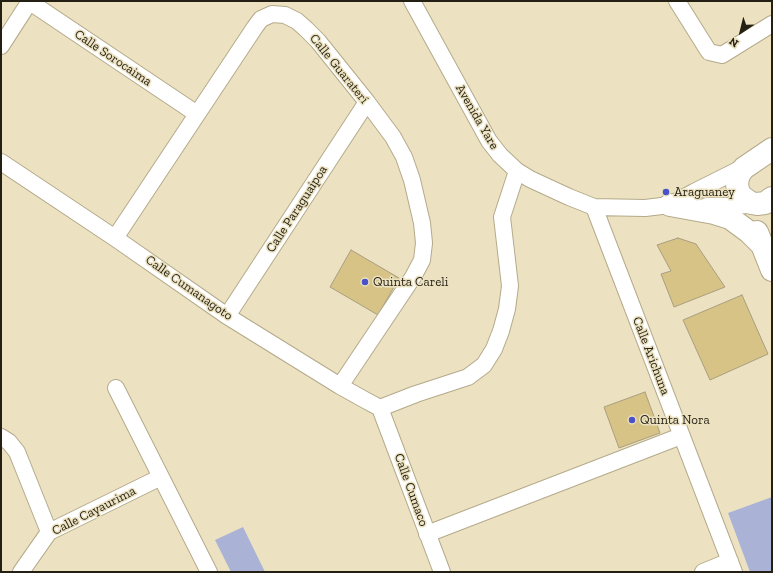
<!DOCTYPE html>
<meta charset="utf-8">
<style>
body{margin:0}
#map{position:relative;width:773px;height:573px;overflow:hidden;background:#ece2c1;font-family:"Zilla Slab",serif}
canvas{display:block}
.frame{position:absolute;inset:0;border:2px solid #231f13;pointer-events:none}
.north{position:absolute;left:721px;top:12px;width:40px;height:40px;-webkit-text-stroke:3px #ece2c1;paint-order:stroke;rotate:215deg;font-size:11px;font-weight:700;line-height:16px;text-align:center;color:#231f13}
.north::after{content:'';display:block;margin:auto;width:14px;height:18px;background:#231f13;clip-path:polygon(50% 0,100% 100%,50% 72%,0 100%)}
</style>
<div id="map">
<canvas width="773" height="573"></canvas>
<div class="frame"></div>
<div class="north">N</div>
</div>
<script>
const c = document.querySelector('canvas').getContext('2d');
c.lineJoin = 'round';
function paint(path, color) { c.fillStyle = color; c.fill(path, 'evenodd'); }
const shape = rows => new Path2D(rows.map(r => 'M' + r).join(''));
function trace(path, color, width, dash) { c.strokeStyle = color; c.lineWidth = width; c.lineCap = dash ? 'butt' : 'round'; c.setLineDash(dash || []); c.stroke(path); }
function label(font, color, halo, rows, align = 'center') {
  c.font = font + ' "Zilla Slab",serif'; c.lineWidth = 3; c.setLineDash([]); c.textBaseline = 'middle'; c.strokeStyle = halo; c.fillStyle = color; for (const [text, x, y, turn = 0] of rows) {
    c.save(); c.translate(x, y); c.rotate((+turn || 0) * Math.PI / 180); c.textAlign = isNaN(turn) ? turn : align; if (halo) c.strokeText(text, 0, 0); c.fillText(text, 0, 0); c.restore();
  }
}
const green = shape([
 [772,497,772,572,750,572,728,513],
 [243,527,265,572,231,572,215,540]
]);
const building = shape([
 [678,238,696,244,725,287,674,307,661,274,671,271,657,245,678,238],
 [351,250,399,278,378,315,330,287,351,250],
 [742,295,768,354,710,380,683,320,742,295],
 [645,392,660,433,619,448,604,407,645,392]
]);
const street = shape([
 [412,1,489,141,500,155,517,171,530,179,569,197,594,207,645,208,670,205,680,206],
 [677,1,709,52,722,55,772,24],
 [30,2,197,114],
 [1,46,30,1],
 [1,162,115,238,227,316,340,386,365,400,380,408],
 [670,205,694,192,746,166],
 [707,206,736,206,757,204],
 [594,207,734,572],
 [115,238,255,27,261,19,272,14,285,15,297,21,306,29,318,41,367,102,393,137,404,157,412,180,422,223,424,243,422,260,413,277,340,386],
 [227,316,367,102],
 [116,388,209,572],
 [380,408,416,394,468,377,484,365,494,349,501,331,507,309,510,286,502,217,517,171],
 [380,408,442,572],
 [1,437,9,442,17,452,49,532],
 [427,534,681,436],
 [21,572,49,532,161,477],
 [703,572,730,561]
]);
const secondary = shape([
 [772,149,744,168,740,173,738,178,737,184,738,190,741,196,751,203,757,204,765,203,772,198],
 [670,205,714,213,730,218,749,232,762,245],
 [757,232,772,270]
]);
const markers = [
 [666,192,4,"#4a52c8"],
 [365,282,4,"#4a52c8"],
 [632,420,4,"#4a52c8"]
];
const streetNames = [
 ["Calle Sorocaima",113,58,34],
 ["Calle Guaraterí",339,69,51],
 ["Avenida Yare",477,117,60],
 ["Calle Paraguaipoa",297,209,-57],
 ["Calle Cumanagoto",189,288,35],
 ["Calle Arichuna",651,356,69],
 ["Calle Cumaco",411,490,70],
 ["Calle Cayaurima",94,511,-27]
];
const poiNames = [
 ["Araguaney",674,192],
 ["Quinta Careli",373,282],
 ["Quinta Nora",640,420]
];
paint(green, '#aab2d6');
paint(building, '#d6c385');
trace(building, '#a89e80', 1);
trace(street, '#b4aa8b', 18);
trace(secondary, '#b4aa8b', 24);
trace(street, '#fff', 16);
trace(secondary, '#fff', 22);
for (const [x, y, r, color] of markers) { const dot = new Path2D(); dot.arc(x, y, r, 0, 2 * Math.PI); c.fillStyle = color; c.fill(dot); trace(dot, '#ece2c1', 1.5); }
label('13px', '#231f13', '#ece2c1', streetNames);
label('13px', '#231f13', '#ece2c1', poiNames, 'left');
</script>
